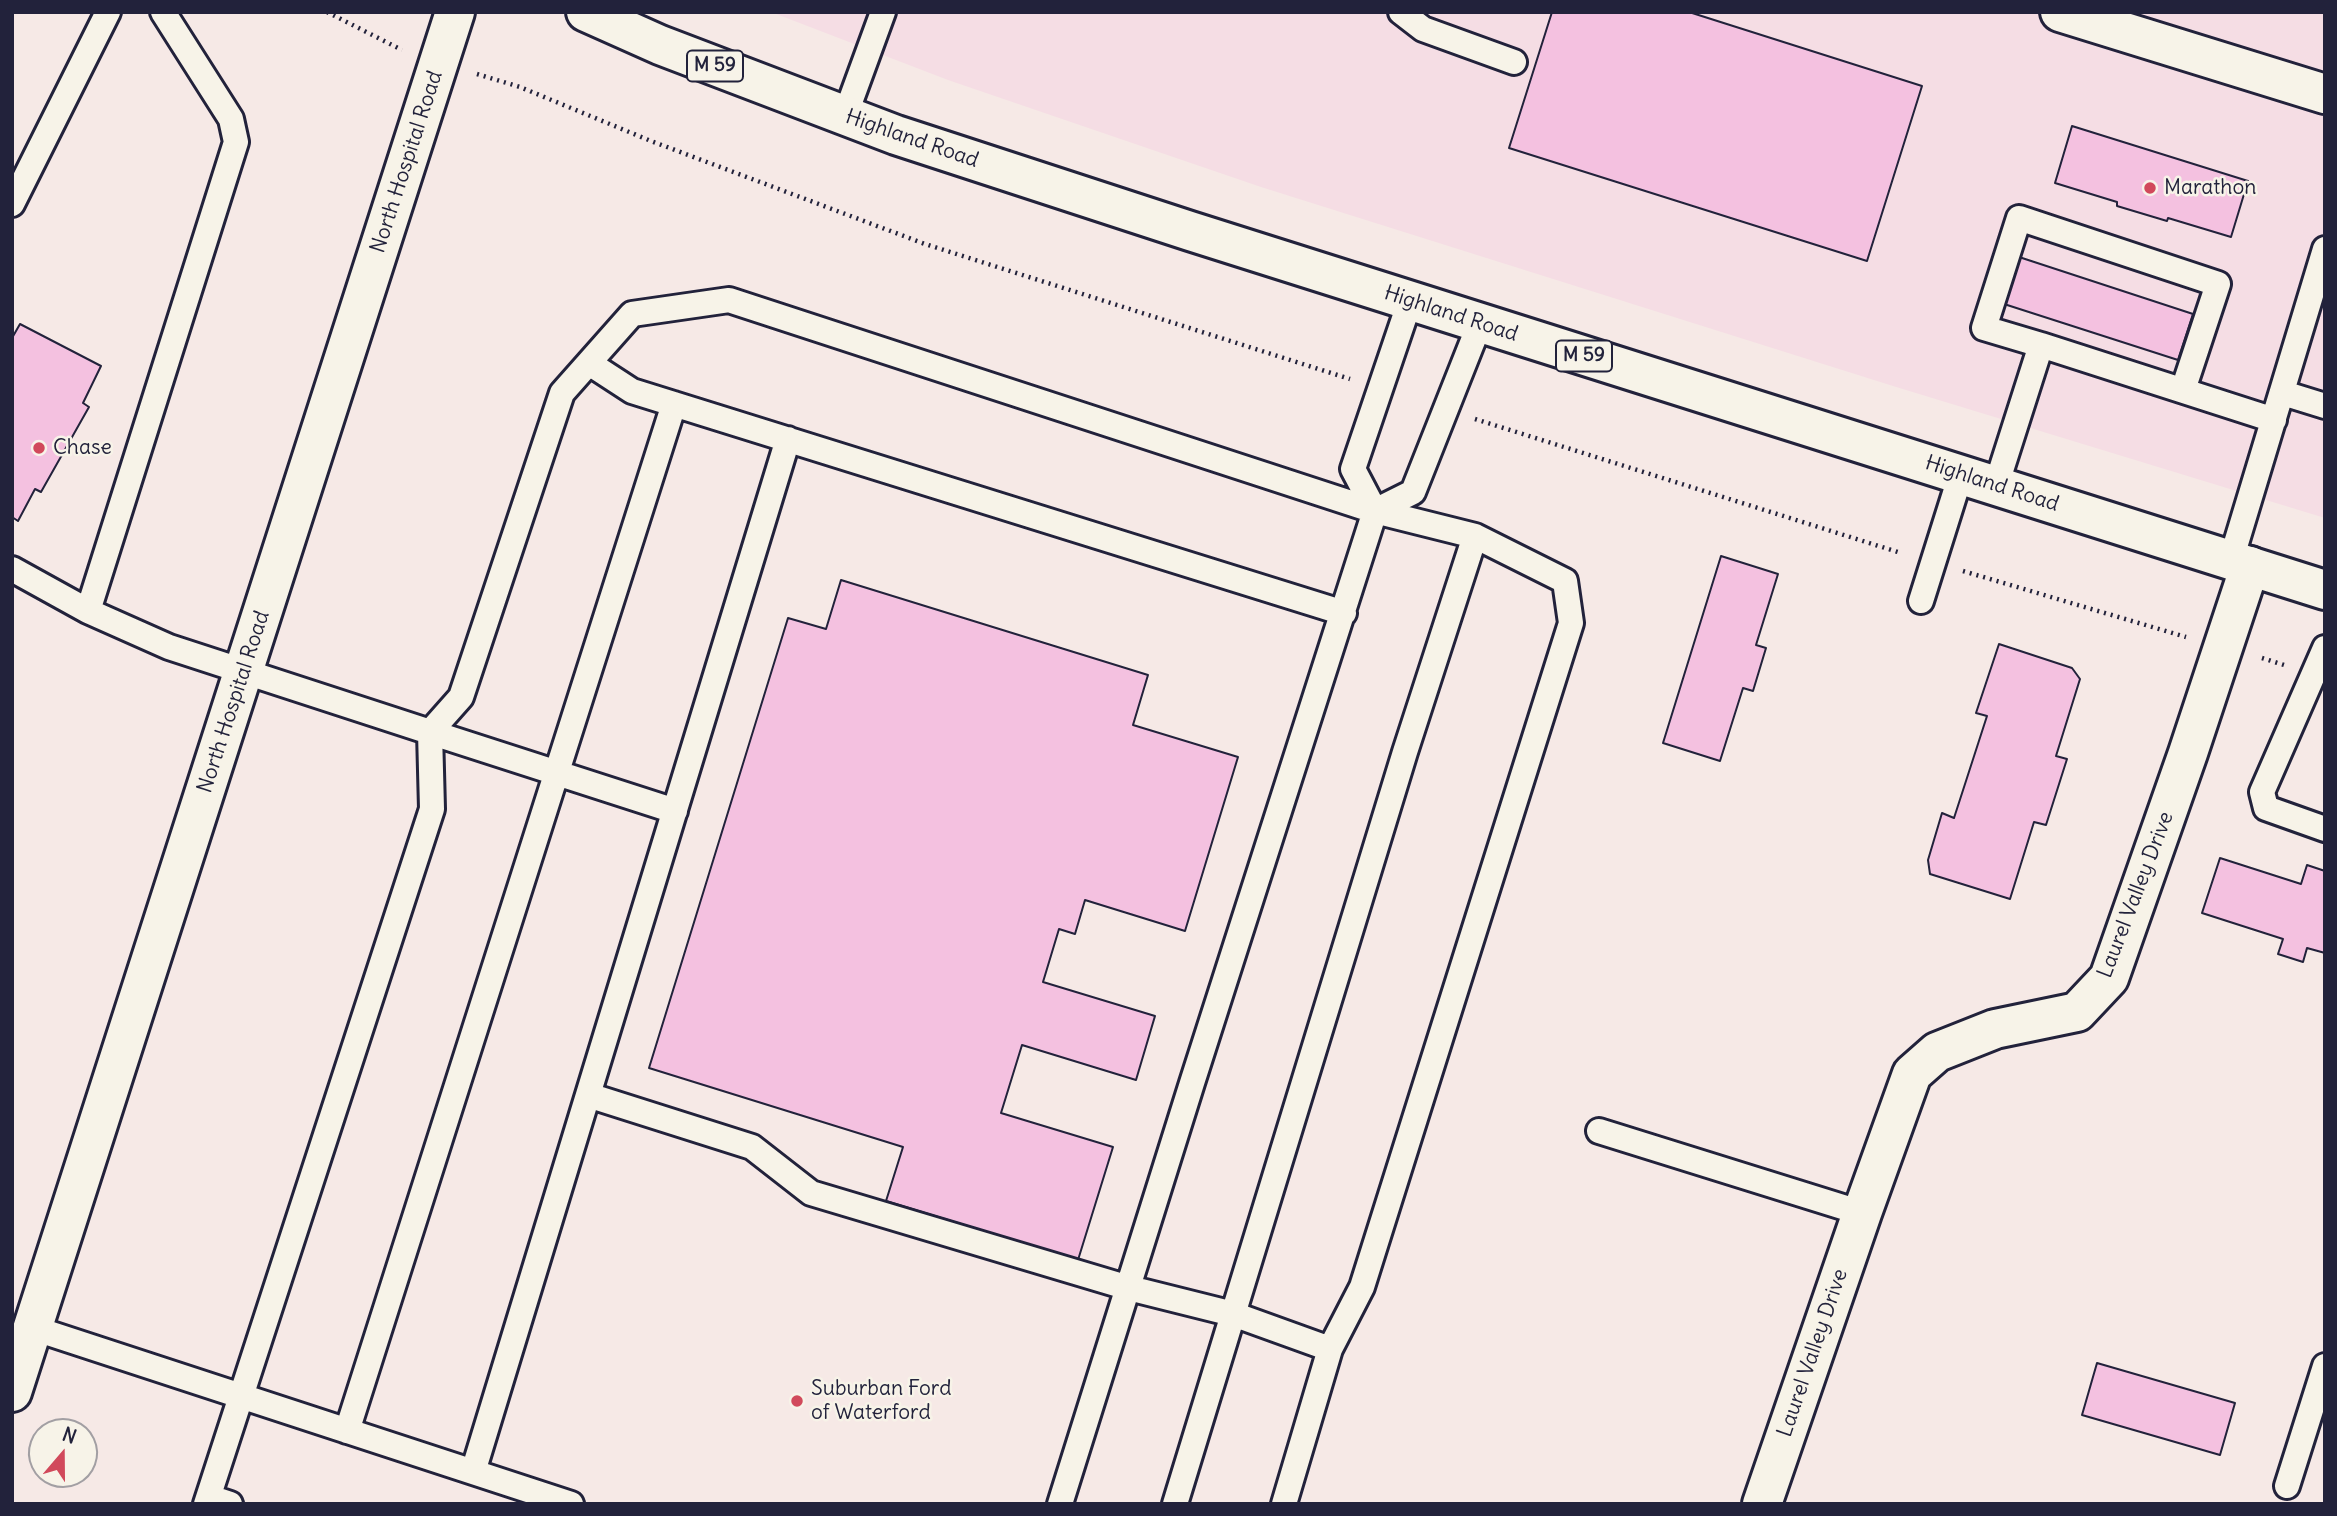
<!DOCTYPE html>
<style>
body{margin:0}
#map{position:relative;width:2337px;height:1516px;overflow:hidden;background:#f6e9e6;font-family:Delius,sans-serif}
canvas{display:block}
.frame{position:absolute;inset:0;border:14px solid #22223b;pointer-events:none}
.north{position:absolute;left:28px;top:1418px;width:70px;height:70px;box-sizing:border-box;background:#f7f3e8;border:2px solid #a29fa3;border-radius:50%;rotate:20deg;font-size:19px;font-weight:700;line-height:28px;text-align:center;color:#22223b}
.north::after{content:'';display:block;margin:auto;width:24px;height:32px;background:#d1495b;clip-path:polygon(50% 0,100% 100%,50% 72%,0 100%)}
</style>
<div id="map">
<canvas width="2337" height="1516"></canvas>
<div class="frame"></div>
<div class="north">N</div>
</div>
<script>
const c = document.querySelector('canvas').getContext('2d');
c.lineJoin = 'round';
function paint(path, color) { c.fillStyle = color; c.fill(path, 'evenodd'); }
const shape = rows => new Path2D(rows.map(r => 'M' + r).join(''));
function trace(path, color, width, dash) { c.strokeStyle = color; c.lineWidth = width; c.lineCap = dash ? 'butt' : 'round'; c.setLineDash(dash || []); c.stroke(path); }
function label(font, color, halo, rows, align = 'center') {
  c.font = font + ' Delius,sans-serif'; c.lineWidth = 5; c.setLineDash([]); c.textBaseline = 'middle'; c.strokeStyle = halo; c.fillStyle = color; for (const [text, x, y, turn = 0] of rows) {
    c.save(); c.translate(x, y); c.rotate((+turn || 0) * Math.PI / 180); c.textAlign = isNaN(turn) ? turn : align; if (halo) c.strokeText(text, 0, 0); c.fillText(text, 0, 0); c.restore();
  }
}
const built = shape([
 [771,12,2325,12,2325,518,1893,386,1261,187,948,80]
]);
const building = shape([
 [1552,12,1689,12,1922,86,1867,261,1509,148,1552,12],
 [2072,126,2248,181,2231,237,2168,218,2167,221,2117,206,2117,202,2055,183,2072,126],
 [2019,257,2193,314,2178,360,2004,304,2019,257],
 [20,324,101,366,83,403,89,407,41,492,35,489,18,521,12,517,12,338,20,324],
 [1721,556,1778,574,1756,645,1766,648,1753,691,1743,688,1720,761,1663,743,1721,556],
 [841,580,1148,675,1133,725,1238,757,1185,931,1085,900,1075,934,1059,929,1043,982,1155,1016,1136,1080,1022,1045,1001,1113,1113,1147,1078,1260,886,1201,903,1147,649,1068,788,618,826,629,841,580],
 [1999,644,2072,668,2080,679,2056,756,2067,759,2046,825,2034,822,2010,899,1930,874,1928,860,1942,813,1954,818,1987,716,1976,713,1999,644],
 [2220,858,2301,884,2307,865,2325,871,2325,953,2307,948,2303,962,2278,954,2283,939,2202,913,2220,858],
 [2097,1363,2235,1403,2220,1455,2082,1415,2097,1363]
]);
const path = shape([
 [327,12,402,50],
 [477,74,520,87,651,141,925,244,1350,379],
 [1475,419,1901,553],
 [1963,571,2186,637],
 [2262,658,2284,665]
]);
const lane = shape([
 [1401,12,1423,29,1514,62],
 [845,116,883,12],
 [12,204,108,12],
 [1410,301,1353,469,1375,511,1413,492,1480,323],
 [2041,345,1984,328,2019,218,2218,284,2183,390],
 [589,363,632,391,1344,613],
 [2283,393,2325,406],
 [1996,486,2041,345,2274,420],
 [2231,560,2325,249],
 [12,569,88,611,169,647,430,732,461,697,562,393,632,314,729,300,1375,511,1475,536,1405,752,1175,1504],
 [1921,601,1961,474],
 [88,611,236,142,231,119,163,12],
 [2325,648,2262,792,2266,808,2325,829],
 [588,1095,752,1147,811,1193,1129,1288,1233,1314,1330,1349,1362,1287,1571,623,1565,581,1475,536],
 [1599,1131,1862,1213],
 [33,1328,571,1504],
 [347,1431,674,404],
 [473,1472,788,439],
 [2287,1486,2325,1366],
 [209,1497,230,1504],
 [206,1504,432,809,430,732,675,811],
 [1060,1504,1192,1083,1375,511],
 [1284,1504,1330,1349]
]);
const street = shape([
 [2060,12,2325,94],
 [1762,1504,1862,1213,1912,1074,1937,1052,1995,1029,2077,1012,2109,978,2188,753,2250,566]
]);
const secondary = shape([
 [12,1392,455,12]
]);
const highway = shape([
 [586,12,660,45,896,135,1190,231,2325,590]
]);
const markers = [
 [2150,188,7,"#d1495b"],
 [39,448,7,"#d1495b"],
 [797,1401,7,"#d1495b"]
];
const shields = [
 [715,66,56],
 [1584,356,56]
];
const shieldNames = [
 ["M 59",715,66],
 ["M 59",1584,356]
];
const streetNames = [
 ["Highland Road",912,139,19],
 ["North Hospital Road",407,162,-72],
 ["Highland Road",1451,314,18],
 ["Highland Road",1992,484,18],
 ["North Hospital Road",234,702,-72],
 ["Laurel Valley Drive",2136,895,-69],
 ["Laurel Valley Drive",1813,1353,-71]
];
const poiNames = [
 ["Marathon",2164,188],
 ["Chase",53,448],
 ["Suburban Ford",811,1389],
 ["of Waterford",811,1413]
];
paint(built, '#f5dde4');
paint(building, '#f4c1e0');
trace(building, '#22223b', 2);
trace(lane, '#22223b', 30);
trace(street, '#22223b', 44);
trace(secondary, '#22223b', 44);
trace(highway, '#22223b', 44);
trace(path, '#22223b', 4.5, [2, 5]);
trace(lane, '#f7f3e8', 24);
trace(street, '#f7f3e8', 38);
trace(secondary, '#f7f3e8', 38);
trace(highway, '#f7f3e8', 38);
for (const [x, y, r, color] of markers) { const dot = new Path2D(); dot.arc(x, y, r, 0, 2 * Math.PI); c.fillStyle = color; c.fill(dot); trace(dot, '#f7f3e8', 2.5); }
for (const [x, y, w] of shields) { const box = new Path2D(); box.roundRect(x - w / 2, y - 15.5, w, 31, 5); c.fillStyle = '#f7f3e8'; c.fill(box); trace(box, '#22223b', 2); }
label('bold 19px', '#22223b', null, shieldNames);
label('21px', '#22223b', '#f7f3e8', streetNames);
label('21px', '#22223b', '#f7f3e8', poiNames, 'left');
</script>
